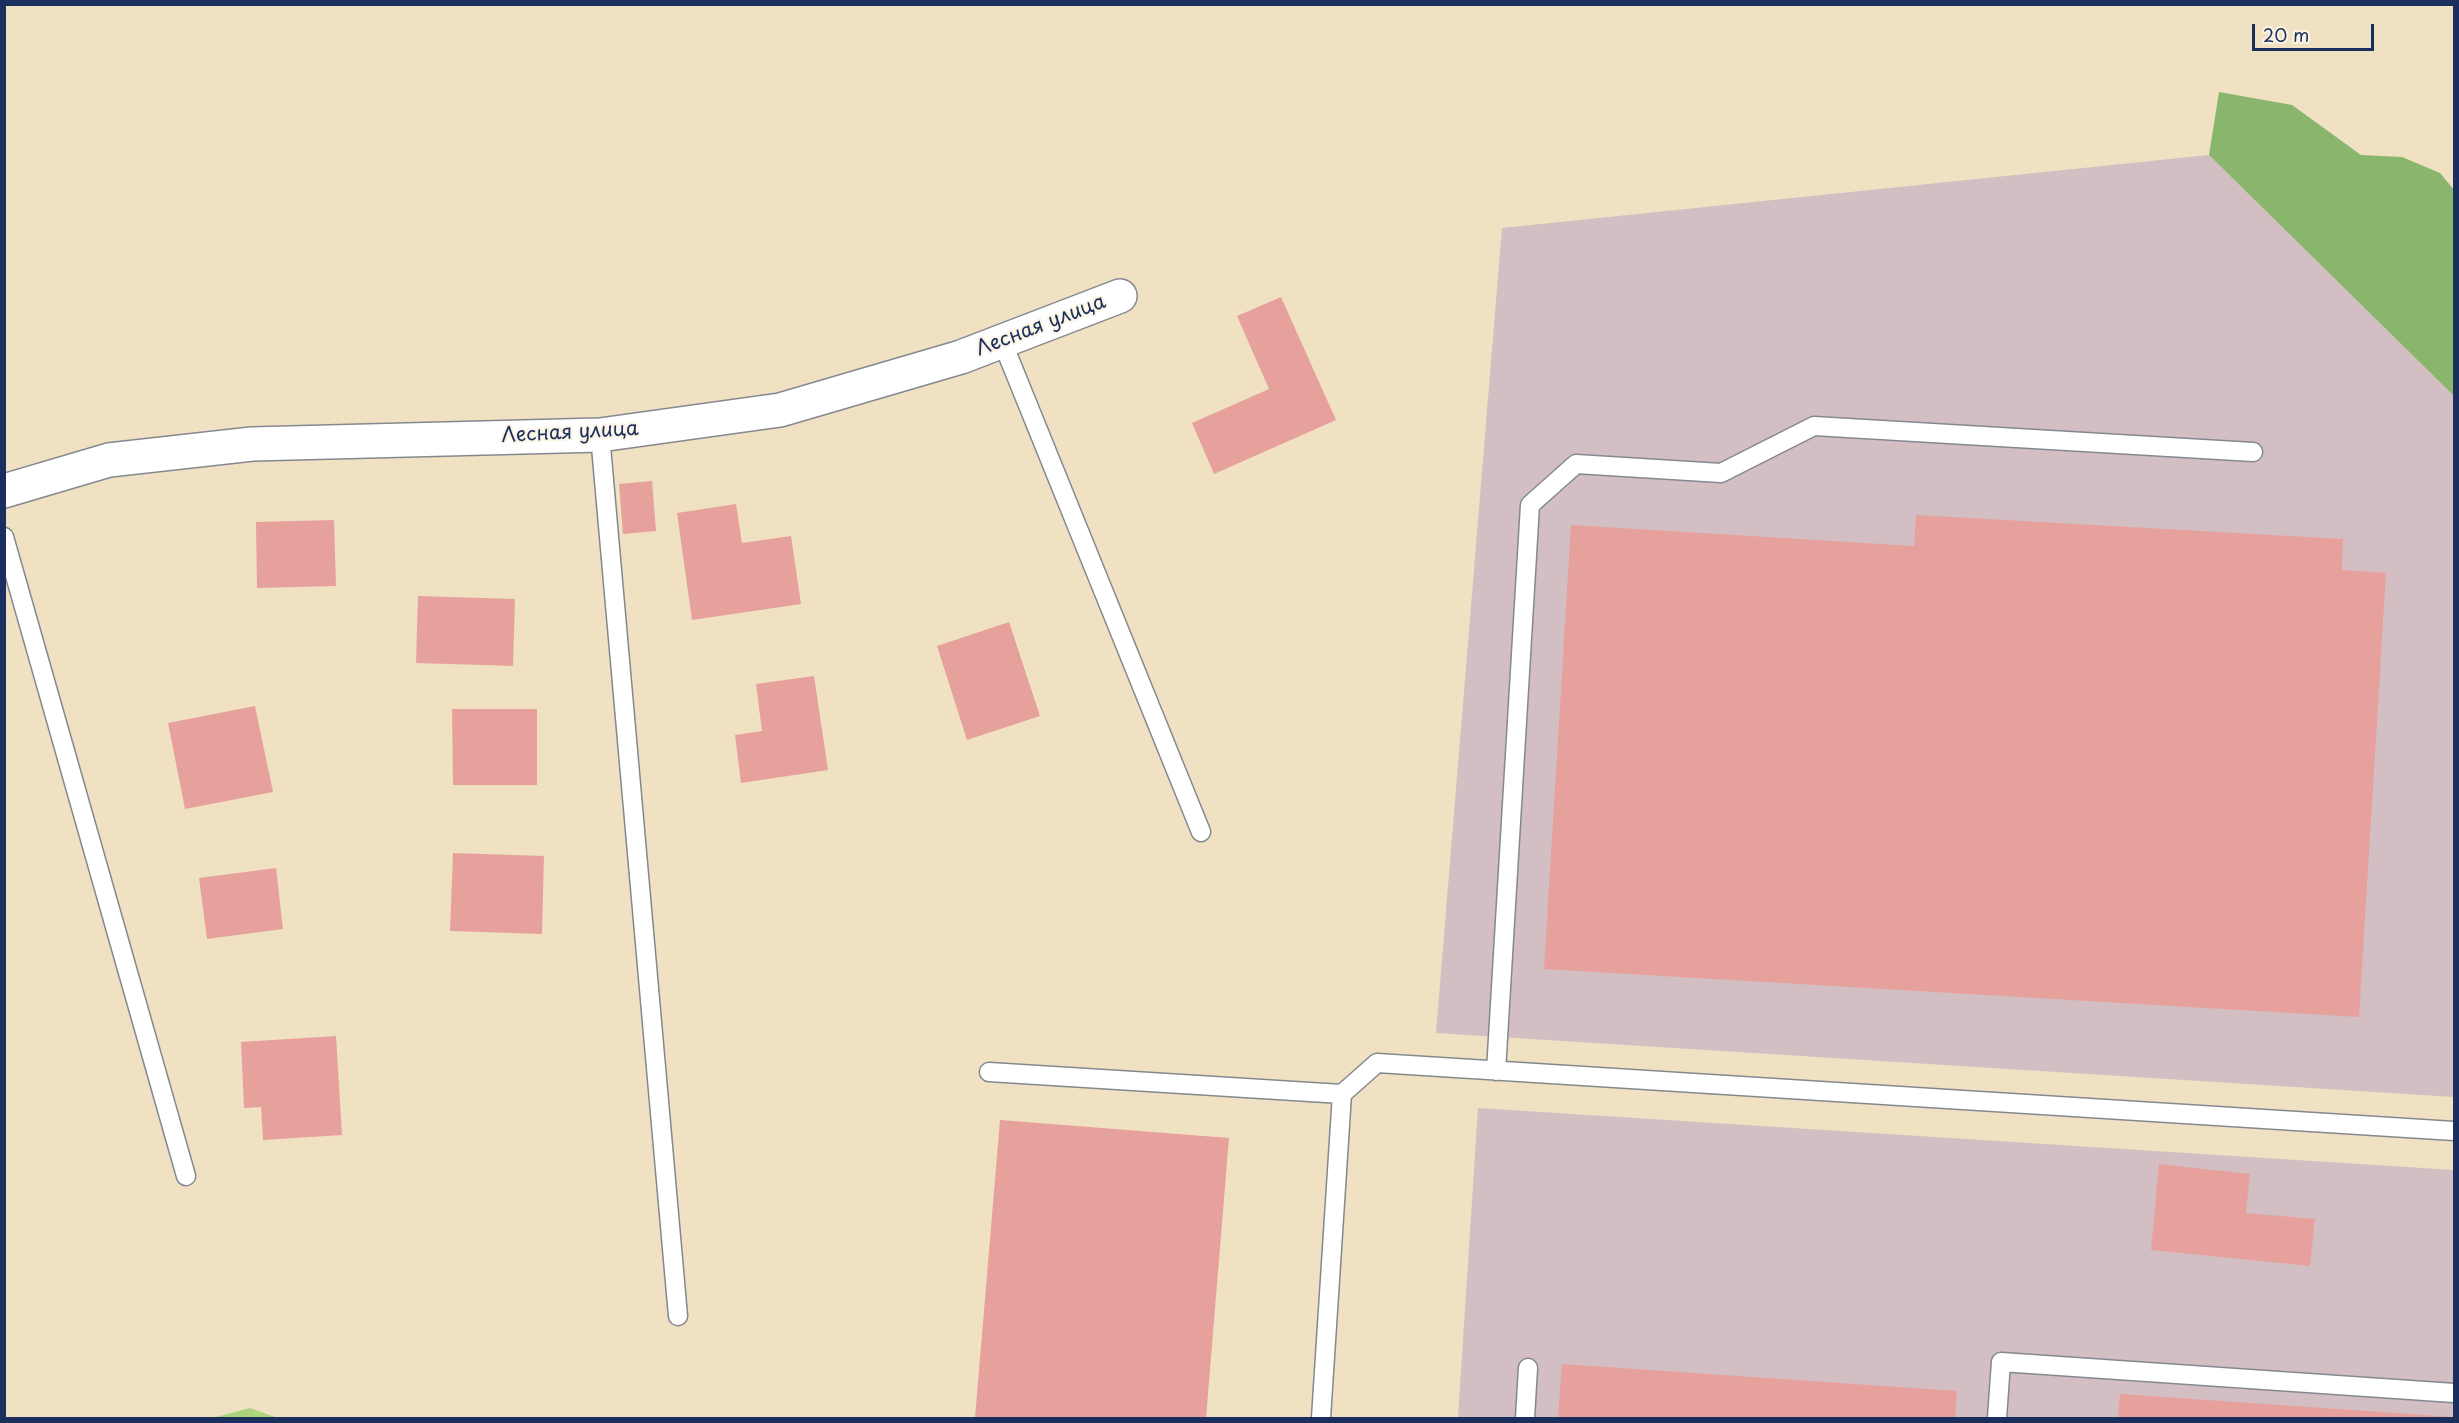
<!DOCTYPE html>
<meta charset="utf-8">
<style>
body{margin:0}
#map{position:relative;width:2459px;height:1423px;overflow:hidden;background:#efe1c1;font-family:"Playpen Sans",sans-serif}
canvas{display:block}
.frame{position:absolute;inset:0;border:6px solid #1b2f5e;pointer-events:none}
.scale{position:absolute;left:2252px;top:24px;width:122px;height:27px;box-sizing:border-box;border:3px solid #1b2f5e;border-top:0;padding-left:8px;font-size:18px;line-height:21px;white-space:nowrap;color:#1b2f5e;-webkit-text-stroke:4px #fcf5e5;paint-order:stroke}
</style>
<div id="map">
<canvas width="2459" height="1423"></canvas>
<div class="frame"></div>
<div class="scale">20 m</div>
</div>
<script>
const c = document.querySelector('canvas').getContext('2d');
c.lineJoin = 'round';
function paint(path, color) { c.fillStyle = color; c.fill(path, 'evenodd'); }
const shape = rows => new Path2D(rows.map(r => 'M' + r).join(''));
function trace(path, color, width, dash) { c.strokeStyle = color; c.lineWidth = width; c.lineCap = dash ? 'butt' : 'round'; c.setLineDash(dash || []); c.stroke(path); }
function label(font, color, halo, rows, align = 'center') {
  c.font = font + ' "Playpen Sans",sans-serif'; c.lineWidth = 4.5; c.setLineDash([]); c.textBaseline = 'middle'; c.strokeStyle = halo; c.fillStyle = color; for (const [text, x, y, turn = 0] of rows) {
    c.save(); c.translate(x, y); c.rotate((+turn || 0) * Math.PI / 180); c.textAlign = isNaN(turn) ? turn : align; if (halo) c.strokeText(text, 0, 0); c.fillText(text, 0, 0); c.restore();
  }
}
const industrial = shape([
 [2209,155,2454,396,2454,1097,1436,1033,1502,228],
 [1478,1108,2454,1170,2454,1418,1458,1418]
]);
const green = shape([
 [250,1408,278,1418,212,1418]
]);
const forest = shape([
 [2219,92,2292,105,2361,155,2402,157,2440,173,2454,190,2454,396,2209,155]
]);
const building = shape([
 [1281,297,1336,420,1214,474,1192,423,1269,389,1237,316],
 [652,481,656,531,623,534,619,484],
 [736,504,742,543,791,536,801,604,692,620,677,513],
 [1916,515,2343,539,2342,570,2386,573,2359,1017,1544,969,1571,525,1914,546],
 [334,520,336,586,257,588,256,522],
 [418,596,515,599,513,666,416,663],
 [1009,622,1040,716,967,740,937,646],
 [814,676,828,770,741,783,735,735,762,731,756,684],
 [255,706,273,792,185,809,168,723],
 [452,709,537,709,537,785,453,785],
 [453,853,544,856,542,934,450,931],
 [276,868,283,929,207,939,199,878],
 [336,1036,342,1135,263,1140,261,1107,244,1108,241,1042],
 [1000,1120,1229,1138,1206,1418,975,1418],
 [2159,1164,2250,1174,2246,1213,2315,1219,2310,1266,2151,1250],
 [1562,1364,1957,1391,1955,1418,1558,1418],
 [2120,1394,2454,1417,2454,1418,2118,1418]
]);
const lane = shape([
 [1002,341,1201,832],
 [600,435,678,1316],
 [4,537,186,1176],
 [1496,1071,1530,505,1576,464,1721,473,1814,426,2253,452],
 [989,1072,1342,1094],
 [1321,1418,1342,1094,1377,1063,2454,1131],
 [1525,1418,1528,1368],
 [1997,1418,2001,1362,2454,1393]
]);
const street = shape([
 [4,491,109,460,252,444,600,435,780,410,961,357,1120,296]
]);
const streetNames = [
 ["Лесная улица",1041,326,-21],
 ["Лесная улица",570,433,-3]
];
paint(industrial, '#d2bec3');
paint(green, '#aed37d');
paint(forest, '#8ab56c');
paint(building, '#e7a19d');
trace(lane, '#858890', 21);
trace(street, '#858890', 36);
trace(lane, '#fff', 18);
trace(street, '#fff', 33);
label('20px', '#1b2f5e', '#fcf5e5', streetNames);
</script>
